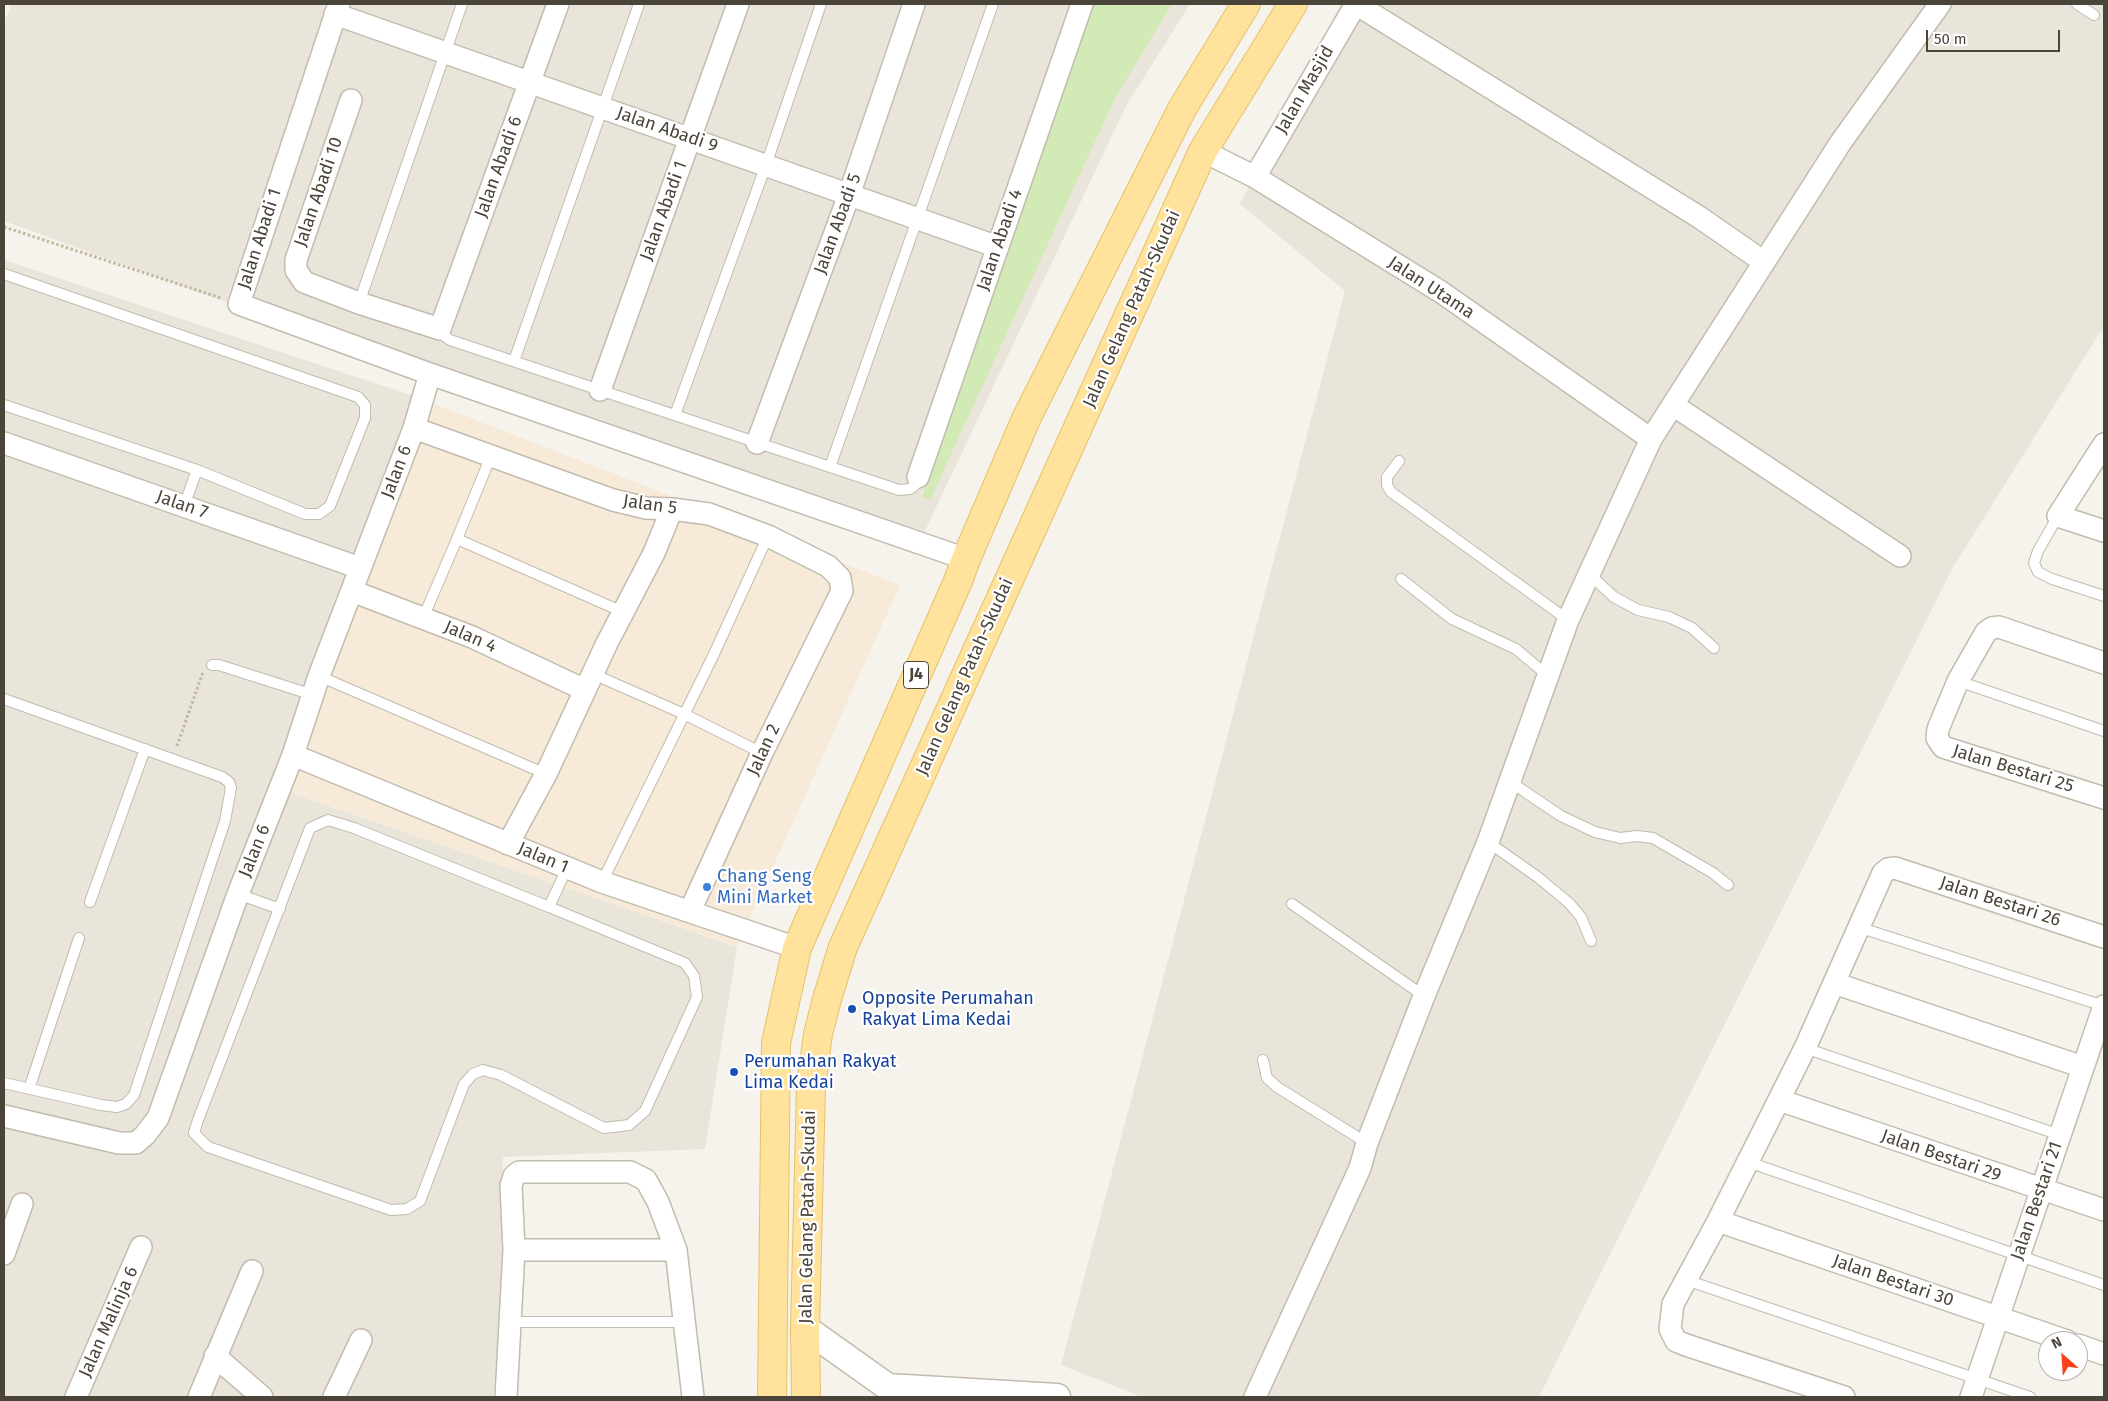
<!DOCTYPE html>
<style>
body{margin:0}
#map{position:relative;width:2108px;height:1401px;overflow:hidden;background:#f6f3ec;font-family:"Fira Sans",sans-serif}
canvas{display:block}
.frame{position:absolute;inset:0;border:5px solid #4b4439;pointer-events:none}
.north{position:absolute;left:2038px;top:1331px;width:50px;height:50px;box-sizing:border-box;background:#fff;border:1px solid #b7b4b0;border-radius:50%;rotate:334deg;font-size:14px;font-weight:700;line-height:20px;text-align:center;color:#4b4439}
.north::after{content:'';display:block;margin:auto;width:18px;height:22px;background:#fc3f1d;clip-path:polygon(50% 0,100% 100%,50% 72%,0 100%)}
.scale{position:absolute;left:1926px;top:30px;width:134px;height:22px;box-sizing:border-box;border:2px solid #4b4439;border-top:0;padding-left:6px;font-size:15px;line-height:18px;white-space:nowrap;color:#4b4439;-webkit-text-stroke:4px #fff;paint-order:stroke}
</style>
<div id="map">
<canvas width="2108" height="1401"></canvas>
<div class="frame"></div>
<div class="north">N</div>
<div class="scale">50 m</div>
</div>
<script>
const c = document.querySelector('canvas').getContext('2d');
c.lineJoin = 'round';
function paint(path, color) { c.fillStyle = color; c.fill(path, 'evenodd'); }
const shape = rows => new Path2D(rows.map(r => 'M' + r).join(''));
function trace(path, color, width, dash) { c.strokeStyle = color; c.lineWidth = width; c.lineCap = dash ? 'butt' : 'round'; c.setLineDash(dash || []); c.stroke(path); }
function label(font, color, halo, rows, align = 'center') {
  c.font = font + ' "Fira Sans",sans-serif'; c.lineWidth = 4.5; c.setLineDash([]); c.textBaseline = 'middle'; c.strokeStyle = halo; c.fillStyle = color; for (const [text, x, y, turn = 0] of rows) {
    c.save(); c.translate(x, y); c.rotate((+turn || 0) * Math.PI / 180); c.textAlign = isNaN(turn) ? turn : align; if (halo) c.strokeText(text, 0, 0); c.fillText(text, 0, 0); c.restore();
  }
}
const residential = shape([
 [12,4,1190,4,1126,106,914,554,4,221,4,22],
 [1341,4,2104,4,2104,326,1952,569,1539,1397,1142,1397,1061,1365,1345,291,1240,204],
 [4,260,414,396,280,789,737,947,705,1149,503,1157,502,1295,493,1397,4,1397]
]);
const commercial = shape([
 [414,396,900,585,737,947,272,786]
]);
const green = shape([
 [1092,4,1172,4,1115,98,930,500,922,497]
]);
const path = shape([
 [4,227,221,298],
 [177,746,203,672]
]);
const service = shape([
 [2077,4,2094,15],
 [4,274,358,397,365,405,365,418,330,506,319,514,305,514,197,470,4,405],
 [359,303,462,4],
 [440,329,443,335,450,340,899,490,910,489,915,485,918,477],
 [514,361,639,4],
 [675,415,766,165,821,4],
 [1399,461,1387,477,1387,485,1391,492,1568,620],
 [830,467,993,4],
 [184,506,197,470],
 [2058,516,2038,551,2034,563,2038,572,2052,579,2104,596],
 [457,539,491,456],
 [1589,574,1614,597,1638,610,1669,617,1692,628,1714,648],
 [1401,579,1452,619,1516,649,1547,675],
 [423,618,457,539,623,612],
 [212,665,219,665,313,695],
 [593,674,684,714,762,753],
 [319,676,546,774],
 [1958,681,2104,731],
 [4,699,222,777,229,782,231,788,225,821,134,1095,126,1104,117,1107,101,1105,4,1083],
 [1509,781,1561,816,1595,832,1620,838,1637,836,1653,838,1713,873,1728,885],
 [1488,842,1539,878,1569,903,1581,917,1591,941],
 [602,882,714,654,768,536],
 [238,894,280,909],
 [90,902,145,749],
 [1292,904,1424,996],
 [549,907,354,828,328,820,310,828,198,1120,194,1133,208,1147,391,1210,407,1209,420,1201,464,1084,473,1074,483,1070,501,1075,604,1128,629,1125,645,1111,697,997,694,976,685,963,549,907,567,868],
 [1858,927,2104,1006],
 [1805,1048,2060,1135],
 [1263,1060,1267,1078,1277,1087,1367,1143],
 [29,1089,79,938],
 [1748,1162,2104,1285],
 [1686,1280,2030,1397],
 [510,1322,685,1322]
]);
const minor = shape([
 [339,4,239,304,430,374,966,559],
 [335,14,998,247],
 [351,100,296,260,296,270,304,282,359,303,440,329,558,4],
 [1203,151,1255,177,1441,292,1651,439],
 [1255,177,1356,4,1699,217,1764,262],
 [600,390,738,4],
 [1673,405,1900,556],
 [414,428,613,500,646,508,672,509,709,514,768,536,828,566,840,578,842,591,762,753,690,911],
 [4,443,360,568],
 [757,443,849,195,914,4],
 [2104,444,2058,516,2104,531],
 [918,477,1082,4],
 [352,591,472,637,585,690],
 [2104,663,1999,627,1992,628,1986,632,1958,681,1938,729,1937,738,1943,747,2104,798],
 [293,755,602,882,797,948],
 [508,844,546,774,607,643,654,553,672,509],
 [1834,983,2083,1067],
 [1779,1100,2104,1210],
 [4,1116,119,1143,136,1143,145,1135,158,1118,238,894,293,755,319,676,414,428,430,374],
 [1718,1221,2067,1341],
 [514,1250,676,1250],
 [4,1254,22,1204],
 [2078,1345,2104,1354],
 [215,1356,262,1397],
 [76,1397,141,1247],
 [199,1397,252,1271],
 [334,1397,361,1340],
 [506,1397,514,1250,511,1186,514,1176,519,1172,630,1172,646,1180,658,1202,676,1250,693,1397],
 [1255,1397,1360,1168,1367,1143,1424,996,1488,842,1568,620,1651,439,1841,142,1940,4],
 [1844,1397,1686,1345,1676,1341,1670,1329,1673,1304,1718,1221,1805,1048,1883,873,1888,869,1895,868,2104,937],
 [1971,1397,2104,1006]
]);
const tertiary = shape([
 [805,1328,888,1387,1057,1397]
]);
const primary = shape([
 [772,1397,776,1043,797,948,958,581,966,559,1026,419,1182,109,1246,4],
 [806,1397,805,1328,811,1086,818,1034,827,999,843,947,1203,151,1293,4]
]);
const markers = [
 [707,887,5,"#3f7fe0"],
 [852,1009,5,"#1a4fb4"],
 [734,1072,5,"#1a4fb4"]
];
const shields = [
 [916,675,25]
];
const shieldNames = [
 ["J4",916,675]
];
const streetNames = [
 ["Jalan Masjid",1305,90,-60],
 ["Jalan Abadi 9",667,130,19],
 ["Jalan Abadi 6",499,167,-70],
 ["Jalan Abadi 10",319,192,-71],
 ["Jalan Abadi 1",664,211,-70],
 ["Jalan Abadi 5",838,224,-70],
 ["Jalan Abadi 1",260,239,-72],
 ["Jalan Abadi 4",1000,240,-71],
 ["Jalan Utama",1431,288,33],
 ["Jalan Gelang Patah-Skudai",1132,309,-66],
 ["Jalan 6",397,472,-69],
 ["Jalan 7",182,505,19],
 ["Jalan 5",650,505,8],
 ["Jalan 4",470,637,23],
 ["Jalan Gelang Patah-Skudai",965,677,-66],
 ["Jalan 2",764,750,-65],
 ["Jalan Bestari 25",2013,769,17],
 ["Jalan 6",255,851,-68],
 ["Jalan 1",543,858,23],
 ["Jalan Bestari 26",2000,902,18],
 ["Jalan Bestari 29",1941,1156,19],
 ["Jalan Bestari 21",2037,1201,-71],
 ["Jalan Gelang Patah-Skudai",808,1217,-89],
 ["Jalan Bestari 30",1893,1281,19],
 ["Jalan Malinja 6",109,1322,-66]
];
const shopNames = [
 ["Chang Seng",717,877],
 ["Mini Market",717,898]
];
const transitNames = [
 ["Opposite Perumahan",862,999],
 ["Rakyat Lima Kedai",862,1020],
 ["Perumahan Rakyat",744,1062],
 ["Lima Kedai",744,1083]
];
paint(residential, '#eae5da');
paint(commercial, '#f7ead8');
paint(green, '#d2eab5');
trace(service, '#c2bbae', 12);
trace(minor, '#c2bbae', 24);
trace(tertiary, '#c2bbae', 29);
trace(primary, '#e6c16a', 30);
trace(path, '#c4b79f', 3, [2.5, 2.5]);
trace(service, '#fff', 10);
trace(minor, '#fff', 21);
trace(tertiary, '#fff', 26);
trace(primary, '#ffe39c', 28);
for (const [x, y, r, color] of markers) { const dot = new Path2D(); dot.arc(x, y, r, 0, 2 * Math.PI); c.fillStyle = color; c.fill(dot); trace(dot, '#fff', 2); }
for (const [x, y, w] of shields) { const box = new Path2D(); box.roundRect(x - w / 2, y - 13.5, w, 27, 4); c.fillStyle = '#fff'; c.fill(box); trace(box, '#4b4439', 1); }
label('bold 16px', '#4b4439', null, shieldNames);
label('18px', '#4b4439', '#fff', streetNames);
label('18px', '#366cbe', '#fff', shopNames, 'left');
label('18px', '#164399', '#fff', transitNames, 'left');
</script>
